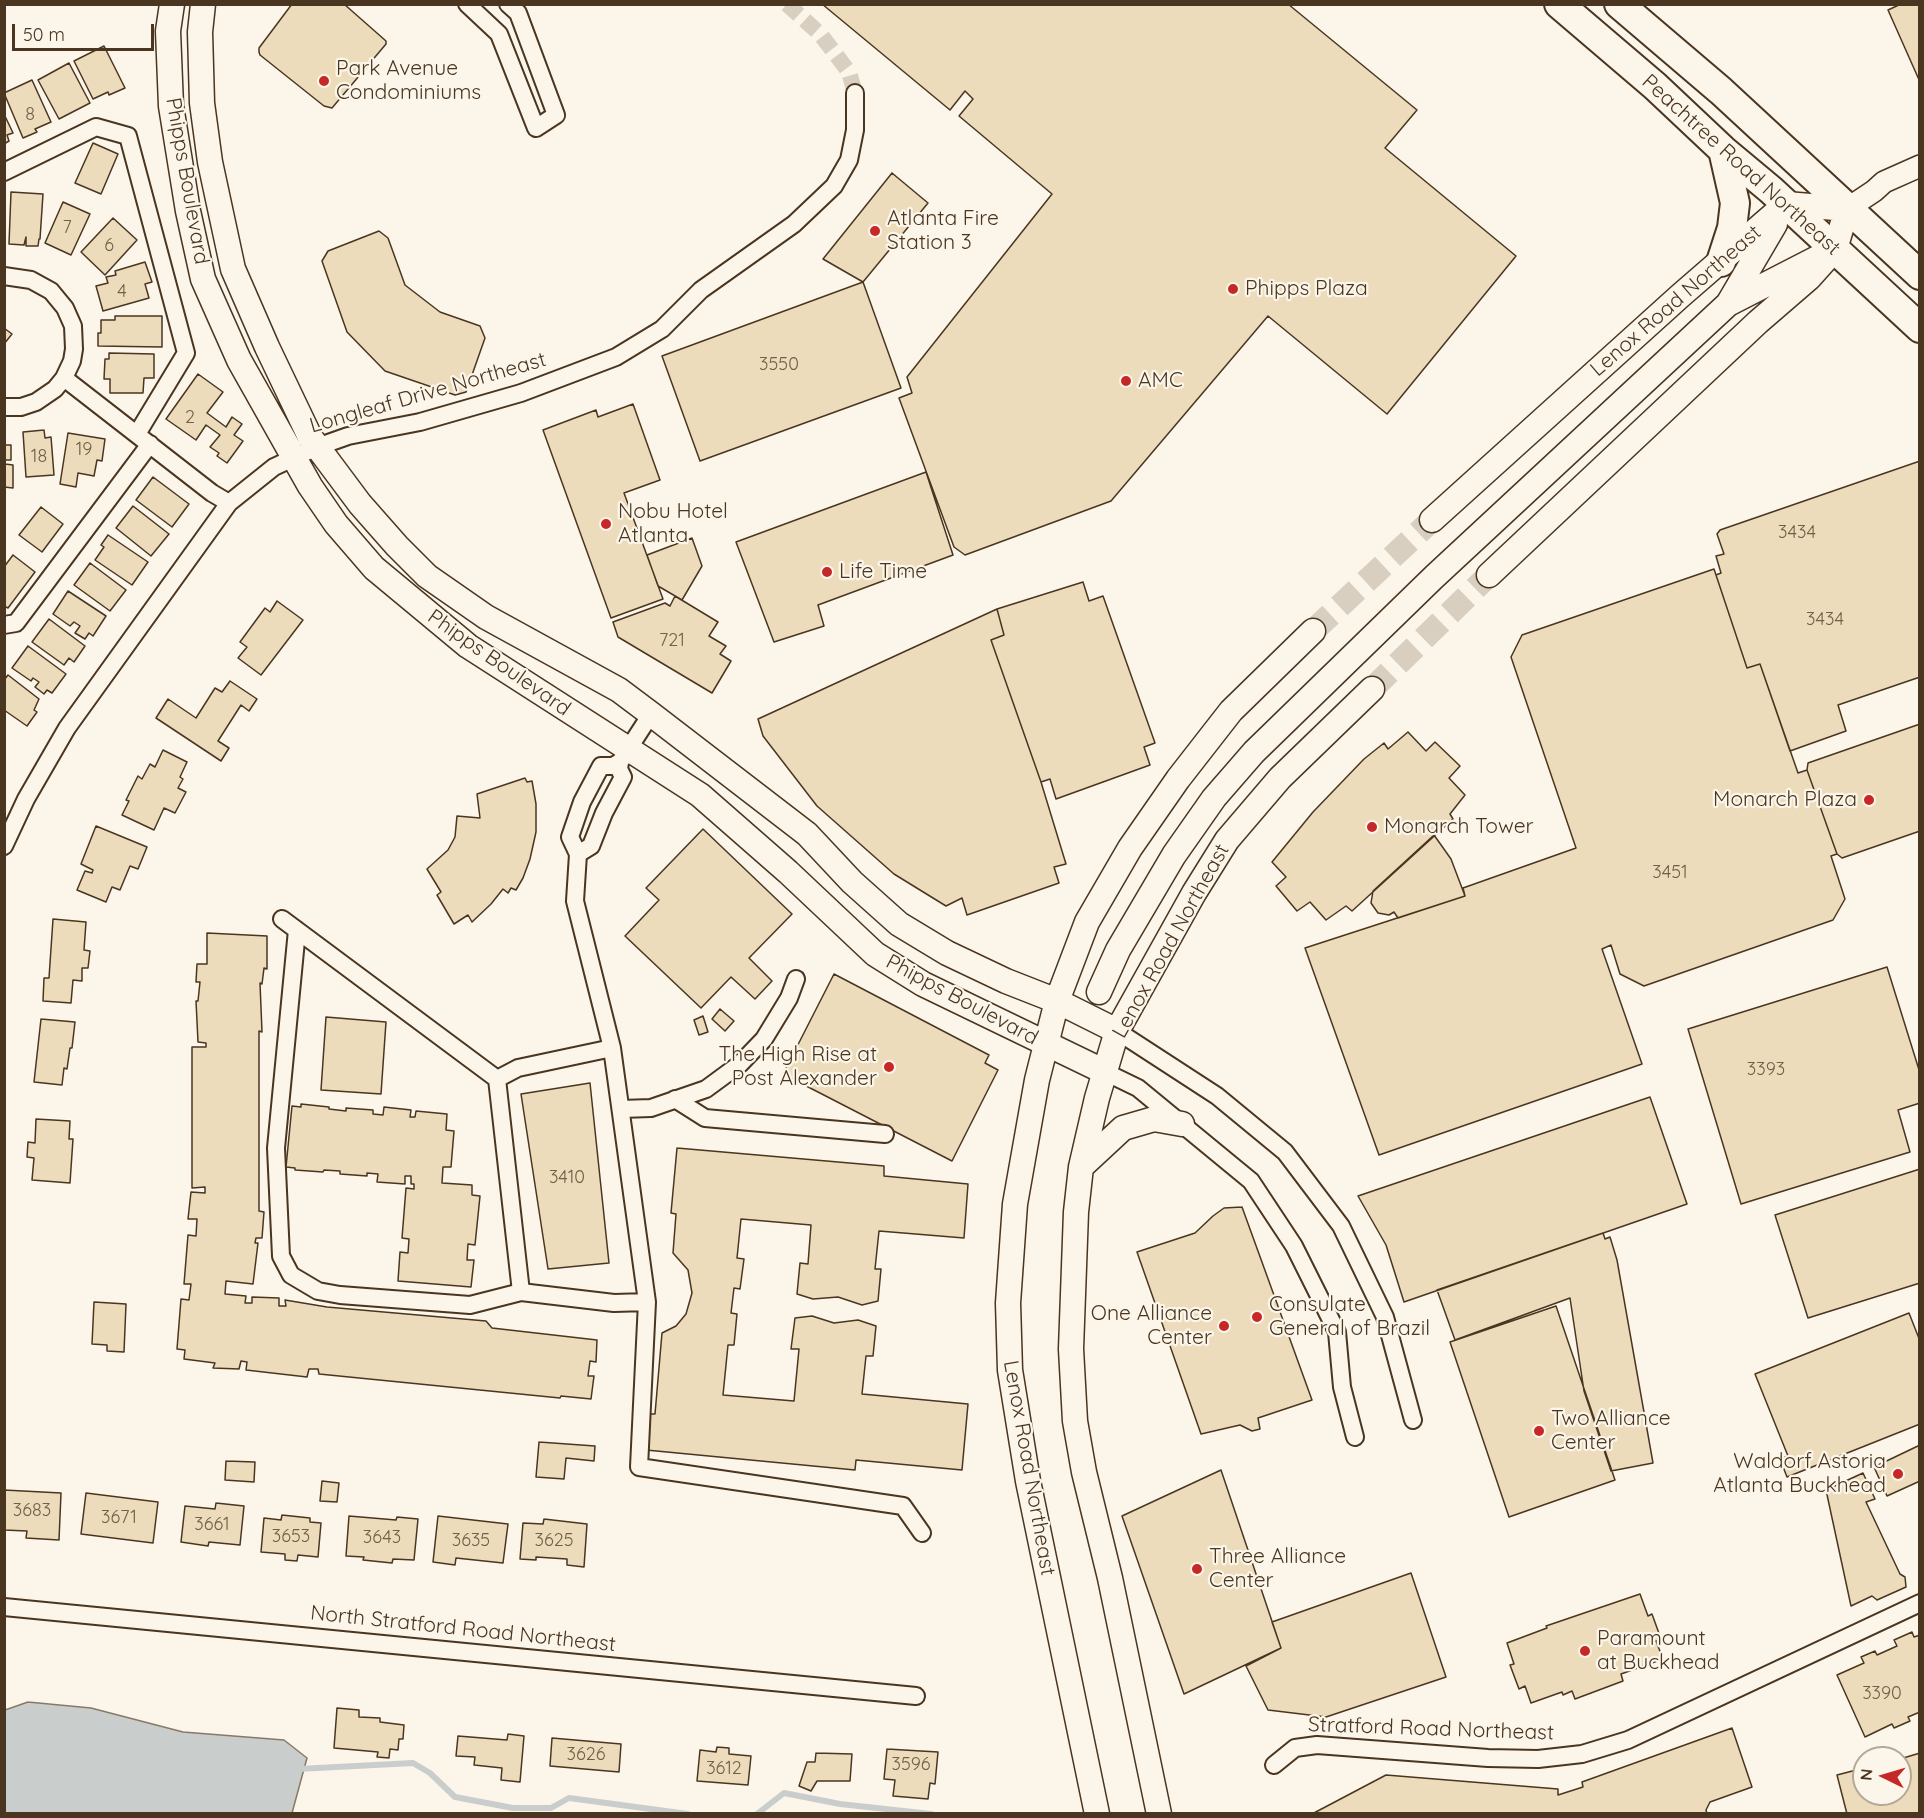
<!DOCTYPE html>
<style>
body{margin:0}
#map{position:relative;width:1924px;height:1818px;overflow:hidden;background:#fbf6e9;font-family:Quicksand,sans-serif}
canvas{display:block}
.frame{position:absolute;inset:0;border:6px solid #4a3520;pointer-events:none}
.north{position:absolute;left:1852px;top:1746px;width:60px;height:60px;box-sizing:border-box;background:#fbf6e9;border:2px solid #b4a999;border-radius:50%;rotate:275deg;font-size:16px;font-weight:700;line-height:24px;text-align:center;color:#4a3520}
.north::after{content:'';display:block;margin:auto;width:21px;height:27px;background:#c62828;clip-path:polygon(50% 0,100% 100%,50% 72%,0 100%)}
.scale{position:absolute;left:12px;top:24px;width:142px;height:27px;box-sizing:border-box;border:3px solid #4a3520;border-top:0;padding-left:8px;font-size:18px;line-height:21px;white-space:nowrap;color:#4a3520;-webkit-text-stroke:4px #fbf6e9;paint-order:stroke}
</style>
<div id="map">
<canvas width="1924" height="1818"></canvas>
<div class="frame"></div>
<div class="north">N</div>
<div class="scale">50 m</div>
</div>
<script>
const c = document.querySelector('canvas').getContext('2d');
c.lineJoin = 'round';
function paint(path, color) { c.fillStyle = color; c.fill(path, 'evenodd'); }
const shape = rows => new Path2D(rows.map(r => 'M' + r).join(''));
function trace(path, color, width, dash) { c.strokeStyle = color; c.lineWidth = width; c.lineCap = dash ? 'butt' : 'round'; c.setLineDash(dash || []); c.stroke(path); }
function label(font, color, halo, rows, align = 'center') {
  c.font = font + ' Quicksand,sans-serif'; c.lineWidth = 4.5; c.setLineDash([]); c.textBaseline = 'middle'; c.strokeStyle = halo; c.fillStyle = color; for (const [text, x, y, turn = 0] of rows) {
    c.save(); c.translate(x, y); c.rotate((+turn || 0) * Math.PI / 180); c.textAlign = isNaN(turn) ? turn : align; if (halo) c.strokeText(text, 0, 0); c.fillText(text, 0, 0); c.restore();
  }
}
const water = shape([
 [28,1702,91,1708,183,1732,284,1740,307,1758,292,1813,5,1813,5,1710,28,1702]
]);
const stream = shape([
 [298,1769,413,1763,430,1773,455,1797,513,1808,551,1808,569,1798,688,1814],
 [757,1814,784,1793,840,1804,931,1814]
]);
const building = shape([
 [292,4,344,4,386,41,386,44,332,108,324,106,260,55,259,52,259,48,292,4],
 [822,4,1288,4,1417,110,1385,148,1516,256,1387,414,1268,316,1111,501,965,555,954,547,899,398,912,393,907,377,1052,194,959,116,973,99,965,91,950,110,822,4],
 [1901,4,1920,4,1920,82,1888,10,1901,4],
 [104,46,125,88,109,95,108,92,93,99,74,61,104,46],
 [69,63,90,103,59,119,38,80,69,63],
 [32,80,51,122,35,129,37,132,23,138,4,93,32,80],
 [4,114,13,133,7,135,9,141,4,144,4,114],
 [93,143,118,154,101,194,75,183,93,143],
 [892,173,928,203,863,282,823,259,892,173],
 [11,192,43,194,40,239,39,239,38,246,26,246,26,237,24,245,9,244,11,192],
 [63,202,90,214,71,255,45,243,63,202],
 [113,218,137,240,105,275,81,252,113,218],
 [379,231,388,238,405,285,440,312,480,326,485,338,466,392,455,395,385,371,347,332,322,261,328,251,379,231],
 [145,262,152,282,145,284,149,298,103,311,96,286,108,283,106,277,116,275,115,271,145,262],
 [863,282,901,388,700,461,662,356,863,282],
 [115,316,162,316,162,347,98,346,98,333,101,333,101,320,115,320,115,316],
 [4,328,12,334,4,344,4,328],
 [109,353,154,354,154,378,144,378,143,393,110,393,110,379,104,379,105,359,109,359,109,353],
 [198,374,223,392,207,413,226,427,232,417,242,424,234,435,243,441,227,463,217,456,219,453,210,447,220,435,206,425,196,440,166,419,198,374],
 [633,404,660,480,624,493,663,599,611,618,543,430,596,410,598,417,633,404],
 [44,430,45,438,51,437,54,475,26,477,23,432,44,430],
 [68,433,105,439,102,461,97,460,94,476,78,473,76,487,60,484,68,433],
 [4,445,11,445,11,460,5,460,5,464,13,465,13,488,4,487,4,445],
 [1920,461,1920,677,1838,705,1846,731,1790,751,1760,664,1747,668,1716,575,1721,573,1716,556,1724,554,1717,534,1720,530,1920,461],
 [926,472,953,555,818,605,824,626,774,642,736,542,926,472],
 [153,477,189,504,172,527,136,500,153,477],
 [133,506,169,534,151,556,116,528,133,506],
 [41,507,63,524,42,552,19,535,41,507],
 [108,535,148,562,132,585,95,560,104,547,101,545,108,535],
 [692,538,702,566,682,600,658,586,647,555,692,538],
 [13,555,35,572,8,608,4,606,4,567,13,555],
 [90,563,126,590,110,611,74,585,90,563],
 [1714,569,1747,668,1760,664,1798,773,1807,770,1837,854,1831,856,1845,899,1833,920,1644,986,1620,974,1611,945,1602,949,1642,1064,1379,1155,1305,948,1465,896,1463,888,1576,848,1511,657,1522,635,1714,569],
 [1083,582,1089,601,1103,596,1155,743,1144,747,1150,765,1056,799,1050,779,1041,782,991,640,1004,635,997,609,1083,582],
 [68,591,106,616,93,636,89,633,85,639,75,633,80,626,74,622,70,626,53,614,68,591],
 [675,596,718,622,709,636,726,646,720,654,731,661,712,693,618,637,613,622,665,603,670,606,675,596],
 [277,601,303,620,261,675,238,658,247,647,240,642,265,608,270,612,277,601],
 [997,609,1004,635,991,640,1041,782,1066,864,1054,867,1059,883,967,915,962,898,946,906,894,874,817,806,763,736,758,719,997,609],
 [49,619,85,646,74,662,69,658,64,665,32,642,49,619],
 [28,646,66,674,52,693,47,690,44,694,35,687,39,682,33,678,31,681,12,668,28,646],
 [8,675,39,699,34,710,37,712,27,726,4,710,4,680,8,675],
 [230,681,257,699,249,711,241,705,218,741,229,748,221,761,156,718,168,699,196,718,215,688,222,692,230,681],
 [1920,724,1920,831,1842,858,1837,854,1807,770,1808,763,1920,724],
 [1408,732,1426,751,1435,742,1460,766,1449,778,1465,795,1450,814,1453,819,1352,911,1346,906,1326,920,1310,902,1297,911,1276,886,1286,877,1272,862,1313,812,1364,759,1384,743,1388,749,1408,732],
 [163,750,187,762,180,777,183,779,178,788,186,792,175,813,164,808,154,830,122,815,129,801,126,800,138,776,142,779,150,764,155,767,163,750],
 [525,778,527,782,532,781,536,804,536,832,530,859,523,878,516,890,511,888,508,893,503,889,491,904,472,922,468,915,454,924,437,895,441,892,427,869,448,850,455,837,457,816,480,818,477,794,525,778],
 [96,826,147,847,138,869,130,866,120,890,112,887,106,902,77,890,85,871,92,873,93,870,81,864,96,826],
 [703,829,792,914,749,958,772,981,755,999,731,977,701,1008,625,936,659,900,646,888,703,829],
 [1434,835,1451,859,1465,896,1398,918,1394,912,1389,915,1378,913,1371,903,1373,891,1434,835],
 [53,919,86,922,84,950,90,951,88,968,82,968,82,981,73,980,71,1003,43,1001,44,978,49,978,53,919],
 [207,933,267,936,267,969,264,968,262,984,260,983,262,1032,259,1031,259,1211,264,1212,262,1238,256,1238,255,1243,258,1243,253,1284,226,1281,225,1294,246,1296,245,1303,252,1303,252,1297,279,1298,279,1306,286,1306,285,1300,327,1307,486,1321,492,1328,597,1340,596,1362,590,1361,588,1376,594,1376,591,1399,561,1396,560,1398,319,1374,318,1369,309,1369,307,1377,246,1370,247,1362,241,1361,239,1369,213,1368,215,1363,184,1359,185,1350,177,1349,181,1299,189,1300,191,1284,184,1284,188,1235,196,1236,197,1219,188,1219,191,1192,205,1193,205,1187,192,1188,192,1047,206,1047,206,1043,198,1042,196,1001,198,1001,200,982,196,982,197,964,207,964,207,933],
 [1887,967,1920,1073,1920,1103,1898,1110,1910,1152,1741,1204,1688,1029,1887,967],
 [834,974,989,1055,985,1063,998,1070,952,1161,783,1074,834,974],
 [720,1009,734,1021,725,1031,712,1019,720,1009],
 [703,1016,708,1032,699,1035,694,1020,703,1016],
 [326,1017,386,1022,381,1094,321,1090,326,1017],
 [41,1019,75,1022,72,1048,70,1048,67,1069,64,1068,62,1085,34,1082,41,1019],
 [590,1083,609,1263,548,1269,521,1094,590,1083],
 [1650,1097,1687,1204,1404,1302,1386,1245,1358,1196,1650,1097],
 [301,1104,329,1107,329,1109,346,1111,346,1108,373,1110,373,1114,383,1115,384,1107,411,1110,410,1117,415,1117,416,1111,447,1114,446,1130,454,1131,451,1167,443,1167,442,1183,472,1185,472,1195,480,1196,475,1245,468,1244,467,1260,474,1260,471,1287,398,1281,400,1252,408,1253,409,1239,402,1238,406,1188,414,1189,414,1184,411,1184,411,1176,405,1176,405,1184,377,1182,378,1174,367,1173,367,1176,340,1174,340,1171,324,1170,323,1172,295,1170,295,1168,286,1167,292,1106,301,1107,301,1104],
 [36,1119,70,1121,69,1139,73,1139,70,1183,32,1180,34,1158,27,1157,28,1142,35,1143,36,1119],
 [677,1148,884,1166,884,1176,968,1184,964,1238,879,1231,875,1269,881,1269,878,1301,862,1305,838,1297,813,1299,797,1294,800,1263,808,1264,811,1225,741,1219,737,1258,744,1259,740,1289,734,1288,731,1313,737,1314,734,1345,728,1345,723,1395,794,1401,799,1349,791,1349,795,1318,812,1316,834,1323,858,1320,876,1326,873,1356,866,1356,862,1394,968,1404,962,1470,856,1460,855,1470,646,1450,650,1414,655,1414,662,1333,676,1326,686,1314,692,1293,688,1270,673,1253,676,1214,671,1213,677,1148],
 [1920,1169,1920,1283,1808,1318,1775,1215,1920,1169],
 [1242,1207,1312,1400,1258,1418,1260,1429,1252,1431,1240,1425,1201,1434,1137,1252,1195,1233,1213,1216,1224,1208,1242,1207],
 [1603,1233,1605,1239,1610,1237,1617,1260,1653,1463,1611,1471,1584,1391,1570,1298,1455,1340,1437,1290,1603,1233],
 [94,1302,126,1304,124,1352,107,1351,107,1345,92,1344,94,1302],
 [1556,1306,1615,1480,1509,1517,1450,1342,1556,1306],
 [1909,1313,1920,1341,1920,1424,1787,1477,1780,1459,1788,1456,1755,1374,1909,1313],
 [539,1442,595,1446,594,1461,566,1458,564,1479,536,1477,539,1442],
 [1920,1445,1920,1481,1887,1496,1874,1467,1920,1445],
 [226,1461,255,1462,254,1482,225,1480,226,1461],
 [1221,1470,1281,1648,1184,1694,1122,1516,1221,1470],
 [1863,1473,1875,1499,1866,1502,1900,1574,1905,1577,1906,1587,1877,1600,1872,1596,1851,1606,1826,1490,1863,1473],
 [322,1481,339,1483,337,1502,320,1501,322,1481],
 [4,1490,61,1493,59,1540,26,1538,27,1531,4,1530,4,1490],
 [86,1493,158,1502,153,1543,81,1534,86,1493],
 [216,1503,244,1506,240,1545,209,1542,208,1546,181,1542,185,1506,215,1509,216,1503],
 [282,1515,310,1518,310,1522,321,1523,318,1557,298,1555,297,1561,285,1560,285,1554,261,1552,264,1518,281,1520,282,1515],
 [349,1516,396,1520,397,1517,418,1519,414,1560,393,1559,392,1563,363,1560,364,1557,346,1556,349,1516],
 [438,1516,508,1524,503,1563,456,1558,455,1565,433,1562,438,1516],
 [544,1519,587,1524,584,1567,567,1565,567,1559,536,1557,536,1560,520,1559,523,1523,543,1524,544,1519],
 [1411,1573,1446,1677,1326,1717,1268,1710,1246,1666,1281,1648,1272,1622,1411,1573],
 [1640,1594,1648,1616,1652,1614,1661,1639,1656,1641,1663,1659,1621,1674,1623,1681,1575,1699,1572,1691,1563,1695,1562,1692,1531,1703,1525,1686,1519,1689,1510,1665,1514,1664,1507,1643,1547,1628,1546,1626,1640,1594],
 [1912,1632,1914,1637,1920,1635,1920,1712,1908,1717,1910,1721,1894,1728,1892,1724,1865,1737,1837,1675,1864,1663,1861,1657,1875,1651,1877,1655,1897,1646,1894,1640,1912,1632],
 [337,1708,359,1710,359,1717,380,1718,380,1722,404,1725,403,1739,399,1739,398,1750,390,1749,389,1758,377,1757,378,1752,334,1748,337,1708],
 [1732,1728,1752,1787,1710,1802,1706,1810,1707,1814,1312,1814,1386,1775,1558,1789,1558,1795,1583,1787,1582,1782,1732,1728],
 [508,1734,524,1736,520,1782,501,1780,502,1768,474,1765,475,1757,456,1756,458,1736,507,1740,508,1734],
 [552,1738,621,1744,619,1772,550,1766,552,1738],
 [717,1747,729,1748,729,1754,751,1756,748,1785,697,1781,700,1750,716,1752,717,1747],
 [887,1749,938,1752,935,1784,930,1783,928,1799,893,1796,895,1780,884,1779,887,1749],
 [816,1753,852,1754,850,1781,817,1781,811,1791,799,1786,807,1762,815,1762,816,1753],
 [1920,1753,1920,1814,1847,1814,1837,1775,1864,1768,1864,1794,1900,1794,1900,1759,1920,1753]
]);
const minorTunnel = shape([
 [787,4,821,35,849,72,855,93]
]);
const secondaryTunnel = shape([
 [1313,631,1432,520],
 [1372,689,1489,575]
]);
const minor = shape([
 [467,4,499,34,536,128,556,115,518,13,508,4],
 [4,172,96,127,128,136,186,353,137,434],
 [4,276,31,280,51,291,65,308,73,326,74,349,72,361,64,378,55,389,36,402,21,407,4,407],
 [64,378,212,493,229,503],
 [4,625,16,623,150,444],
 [651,714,620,762,613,766,601,766,582,802,570,837,578,854,575,901,612,1048,647,1302,639,1467,903,1506,922,1533],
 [4,846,26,799,67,728,229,503,274,467,317,447,348,436,420,422,521,393,616,357,662,329,701,290,794,224,834,186,849,160,855,130,855,93],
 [578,854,591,846,604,813,623,777,619,769,620,762],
 [282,919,497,1079,521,1292],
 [297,930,276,1148,281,1256,291,1275,318,1291,340,1295,470,1305,521,1292,614,1303,647,1302],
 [1117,1031,1217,1096,1285,1152,1341,1226,1385,1317,1413,1420],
 [1105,1072,1138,1088,1251,1181,1294,1246,1337,1332,1342,1387,1355,1437],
 [497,1079,518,1068,612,1048],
 [675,1099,705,1118,885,1134],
 [621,1109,651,1108,706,1089,740,1064,764,1039,789,998,796,979],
 [4,1607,916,1696],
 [1274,1765,1295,1748,1317,1745,1488,1758,1538,1759,1582,1754,1628,1740,1920,1603]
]);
const tertiary = shape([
 [1847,209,1874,191,1884,182,1920,166]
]);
const secondary = shape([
 [172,4,168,31,171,106,188,211,203,279,239,360,310,486,336,524,374,568,468,646,700,795,788,872,875,954,923,984,1105,1072],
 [203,4,200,32,202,103,210,162,233,269,267,347,310,437,360,504,397,546,427,576,486,617,619,690,651,714,807,834,852,882,899,924,947,953,1006,981,1057,1001,1117,1031],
 [1728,304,1775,224],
 [1432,520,1680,296,1786,204,1847,209,1835,249,1809,278,1758,322,1489,575],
 [1099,992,1118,950,1174,855,1214,798,1254,752,1434,577,1728,304,1835,249],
 [1081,1167,1123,1128,1154,1119,1182,1124],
 [1097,1814,1028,1481,1010,1370,1008,1303,1015,1204,1037,1080,1057,1001,1087,922,1130,848,1178,779,1231,711,1313,631],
 [1159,1814,1110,1578,1084,1472,1075,1421,1071,1349,1076,1212,1081,1167,1097,1098,1117,1031,1194,893,1227,840,1280,778,1372,689]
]);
const trunk = shape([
 [1559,4,1655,86,1723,150,1771,190,1920,328],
 [1619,4,1721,91,1920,275],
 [1721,262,1732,228,1735,203,1723,150]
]);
const markers = [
 [324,81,6,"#c62828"],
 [875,231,6,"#c62828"],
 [1233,289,6,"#c62828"],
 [1126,381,6,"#c62828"],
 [606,524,6,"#c62828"],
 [827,572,6,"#c62828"],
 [1869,800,6,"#c62828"],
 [1372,827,6,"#c62828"],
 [889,1067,6,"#c62828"],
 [1257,1317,6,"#c62828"],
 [1224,1326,6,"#c62828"],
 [1539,1431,6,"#c62828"],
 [1898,1474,6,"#c62828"],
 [1197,1569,6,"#c62828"],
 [1585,1651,6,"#c62828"]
];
const numberNames = [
 ["8",30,115],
 ["7",67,228],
 ["6",109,246],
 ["4",122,292],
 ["3550",779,365],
 ["2",190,418],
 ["19",84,450],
 ["18",39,457],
 ["3434",1797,533],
 ["3434",1825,620],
 ["721",672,641],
 ["3451",1670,873],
 ["3393",1766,1070],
 ["3410",567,1178],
 ["3683",32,1511],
 ["3671",119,1518],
 ["3661",212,1525],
 ["3653",291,1537],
 ["3643",382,1538],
 ["3635",471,1541],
 ["3625",554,1541],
 ["3390",1882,1694],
 ["3626",586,1755],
 ["3596",911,1765],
 ["3612",724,1769]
];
const poiNames = [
 ["Park Avenue",336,69],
 ["Condominiums",336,93],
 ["Atlanta Fire",887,219],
 ["Station 3",887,243],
 ["Phipps Plaza",1245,289],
 ["AMC",1138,381],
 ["Nobu Hotel",618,512],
 ["Atlanta",618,536],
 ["Life Time",839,572],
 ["Monarch Plaza",1857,800,"right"],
 ["Monarch Tower",1384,827],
 ["The High Rise at",877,1055,"right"],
 ["Post Alexander",877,1079,"right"],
 ["Consulate",1269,1305],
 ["General of Brazil",1269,1329],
 ["One Alliance",1212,1314,"right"],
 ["Center",1212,1338,"right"],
 ["Two Alliance",1551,1419],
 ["Center",1551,1443],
 ["Waldorf Astoria",1886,1462,"right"],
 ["Atlanta Buckhead",1886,1486,"right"],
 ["Three Alliance",1209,1557],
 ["Center",1209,1581],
 ["Paramount",1597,1639],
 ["at Buckhead",1597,1663]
];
const streetNames = [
 ["Peachtree Road Northeast",1741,165,42],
 ["Phipps Boulevard",187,181,80],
 ["Lenox Road Northeast",1676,301,-41],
 ["Longleaf Drive Northeast",428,393,-16],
 ["Phipps Boulevard",499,663,35],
 ["Lenox Road Northeast",1171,941,-61],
 ["Phipps Boulevard",962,1000,28],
 ["Lenox Road Northeast",1029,1468,80],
 ["North Stratford Road Northeast",463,1629,6],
 ["Stratford Road Northeast",1431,1729,2]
];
paint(water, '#c9cecd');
trace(water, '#887966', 1.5);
trace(stream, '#c9cecd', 6);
paint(building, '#ecdcbc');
trace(building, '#4a3520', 1.5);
trace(minorTunnel, '#d8cfc1', 16, [16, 8]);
trace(secondaryTunnel, '#d8cfc1', 24, [24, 12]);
trace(minor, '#4a3520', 20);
trace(tertiary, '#4a3520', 24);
trace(secondary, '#4a3520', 27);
trace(trunk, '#4a3520', 32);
trace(minor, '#fbf6e9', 16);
trace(tertiary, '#fbf6e9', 21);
trace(secondary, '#fbf6e9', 24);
trace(trunk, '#fbf6e9', 28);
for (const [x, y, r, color] of markers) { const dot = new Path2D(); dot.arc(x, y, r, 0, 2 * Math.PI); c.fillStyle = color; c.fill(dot); trace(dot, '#fbf6e9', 2); }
label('18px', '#725f47', null, numberNames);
label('21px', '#4a3520', '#fbf6e9', poiNames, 'left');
label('21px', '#4a3520', '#fbf6e9', streetNames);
</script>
